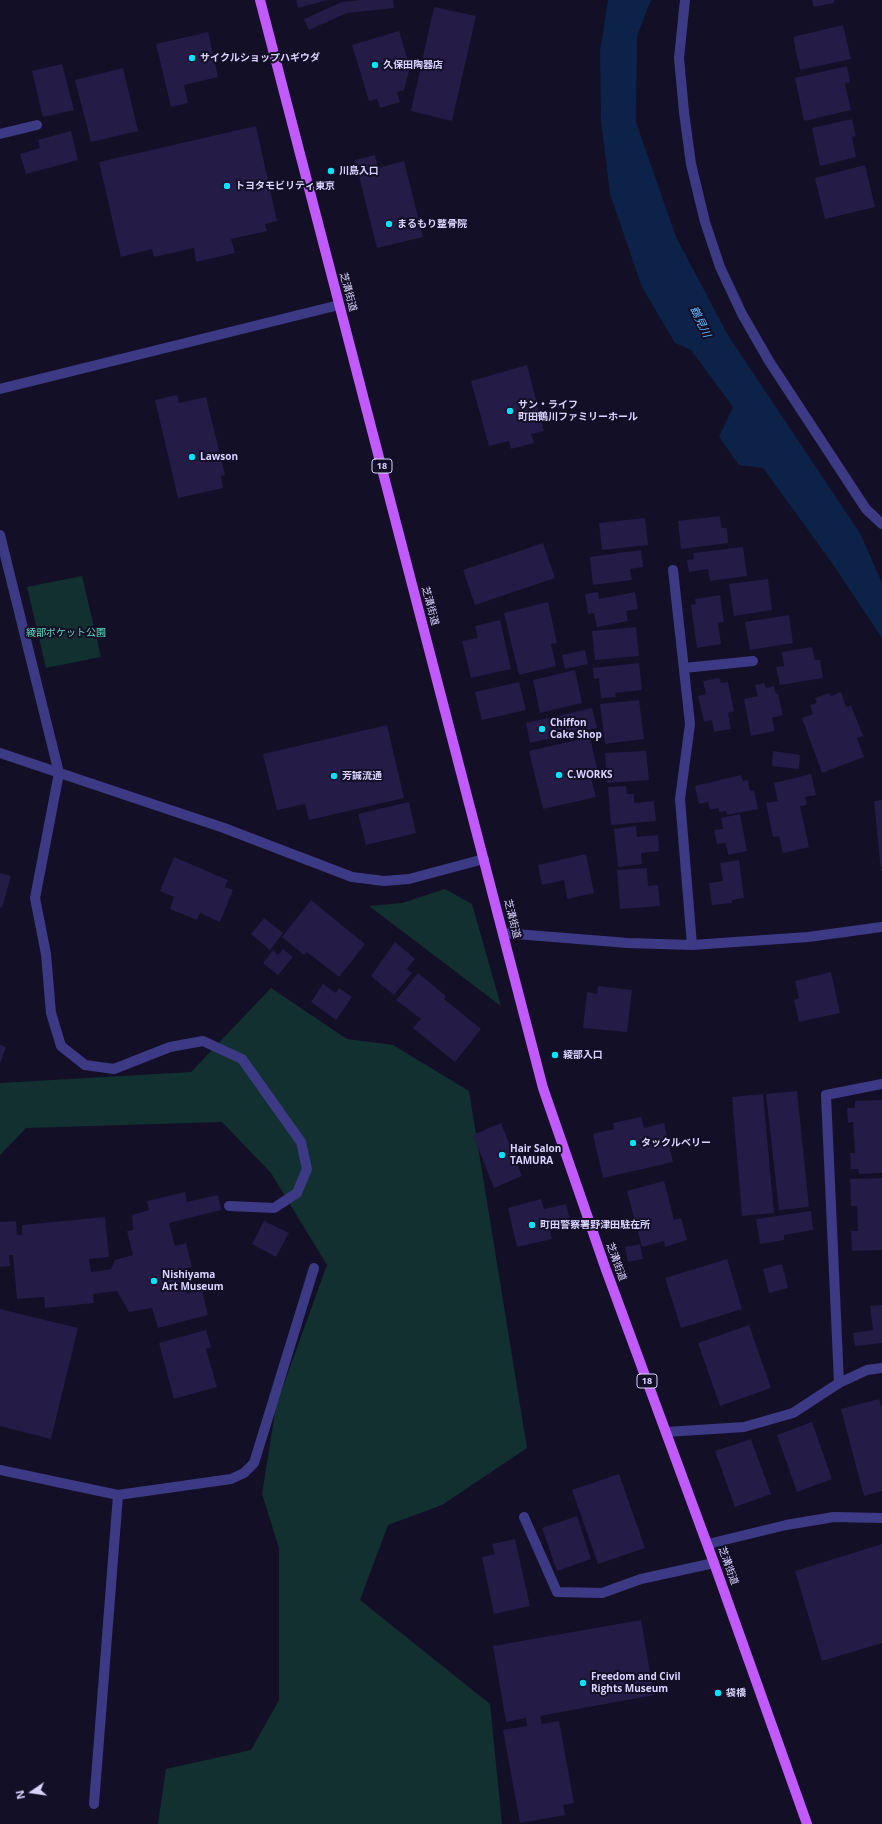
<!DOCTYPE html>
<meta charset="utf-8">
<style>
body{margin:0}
#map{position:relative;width:882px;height:1824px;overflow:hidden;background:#130f26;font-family:"Open Sans",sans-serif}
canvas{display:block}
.north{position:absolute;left:12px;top:1772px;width:40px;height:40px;-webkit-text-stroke:3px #130f26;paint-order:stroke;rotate:257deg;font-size:11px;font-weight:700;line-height:16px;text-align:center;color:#d9d4ff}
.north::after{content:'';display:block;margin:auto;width:14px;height:18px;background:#d9d4ff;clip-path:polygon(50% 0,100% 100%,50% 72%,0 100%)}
</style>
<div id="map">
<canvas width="882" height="1824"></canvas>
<div class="north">N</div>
</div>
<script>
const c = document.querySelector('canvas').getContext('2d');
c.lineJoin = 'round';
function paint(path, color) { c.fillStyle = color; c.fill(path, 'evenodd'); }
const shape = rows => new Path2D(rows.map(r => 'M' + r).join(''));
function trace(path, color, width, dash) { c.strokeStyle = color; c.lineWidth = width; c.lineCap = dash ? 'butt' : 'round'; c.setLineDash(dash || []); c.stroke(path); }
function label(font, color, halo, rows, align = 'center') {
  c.font = font + ' "Open Sans","Noto Sans JP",sans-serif'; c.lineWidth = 4; c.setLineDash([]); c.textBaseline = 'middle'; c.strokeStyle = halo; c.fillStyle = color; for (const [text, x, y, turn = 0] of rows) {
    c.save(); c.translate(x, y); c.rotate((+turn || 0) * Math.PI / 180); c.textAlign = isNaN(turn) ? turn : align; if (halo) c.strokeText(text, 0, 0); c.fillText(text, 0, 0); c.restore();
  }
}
const green = shape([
 [82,576,101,657,46,668,27,587],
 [445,889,472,904,501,1006,369,906,402,903],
 [271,988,347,1039,393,1045,469,1091,527,1448,442,1505,388,1525,360,1600,490,1704,502,1824,158,1824,166,1769,251,1750,279,1700,279,1548,262,1494,276,1406,327,1265,271,1173,222,1122,26,1128,0,1155,0,1083,191,1072]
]);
const water = shape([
 [608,0,651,0,637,36,636,122,676,237,729,337,861,535,882,583,882,638,832,563,763,468,739,465,719,437,733,407,691,350,675,343,642,287,610,194,601,121,600,51]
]);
const building = shape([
 [296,0,328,0,298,8],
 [359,0,393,0,394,8,347,13,309,30,304,19,342,2],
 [812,0,834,0,834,3,814,7],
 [434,7,476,16,452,121,411,111],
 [843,25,851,59,800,70,793,37],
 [399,31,410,67,404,90,397,92,400,102,380,108,377,99,369,101,352,45],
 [208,32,218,77,184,85,188,103,171,107,156,44],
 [62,64,74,110,43,117,32,71],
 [847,66,850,82,845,83,851,110,804,121,795,78],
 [123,68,138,131,91,142,75,80],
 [852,119,856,136,852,137,856,157,820,166,812,128],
 [256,126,277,221,265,224,267,231,231,239,235,253,196,262,194,248,154,257,152,249,121,257,99,162],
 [71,131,78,160,26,174,20,154,40,148,38,140],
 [375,155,378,168,404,161,423,237,377,248,355,160],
 [865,165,875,207,825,219,815,178],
 [527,365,544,431,531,434,534,443,511,449,509,441,489,446,471,381],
 [177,395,179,403,206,397,225,475,221,476,223,488,178,498,155,400],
 [720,516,721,528,727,528,728,543,681,549,678,521],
 [645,518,648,545,602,550,599,523],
 [543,543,555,578,475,605,463,570],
 [743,547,747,576,710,581,708,569,689,572,687,560,694,559,693,553],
 [641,550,643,567,630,569,632,580,593,585,590,557],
 [768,579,772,610,734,616,729,584],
 [598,592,599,599,635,592,638,609,626,611,628,621,597,627,594,613,588,614,585,594],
 [720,595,724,622,718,623,721,644,697,648,691,605,696,604,695,599],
 [548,602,557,643,551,644,556,666,519,675,504,613],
 [789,615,793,643,750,650,745,622],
 [500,620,511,669,471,678,462,641,478,638,475,626],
 [636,627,639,656,595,660,592,631],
 [812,647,815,660,820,660,823,678,780,685,776,667,784,666,782,652],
 [585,650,588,664,565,669,562,655],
 [639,663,642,690,615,693,616,697,601,698,599,678,594,679,593,668],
 [575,670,582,703,540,713,533,680],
 [719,678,721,683,728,682,734,711,728,713,731,729,714,732,712,720,704,722,698,696,706,694,703,681],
 [519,682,526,710,482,720,475,692],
 [764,683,766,688,774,686,776,694,778,694,783,715,772,718,775,731,751,736,744,699,758,696,755,685],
 [841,692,846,707,851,705,863,736,857,738,864,757,822,773,802,718,813,714,810,705,817,703,815,698,829,693,831,696],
 [639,700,644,739,605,744,600,704],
 [592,708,597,728,530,743,526,723],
 [387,725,404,798,309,820,305,804,277,810,263,754],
 [590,737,599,777,591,778,596,797,543,809,529,751],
 [646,751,649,780,607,783,605,753],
 [773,751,800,755,799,769,772,766],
 [811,774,816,795,805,797,807,805,800,806,809,847,783,853,779,836,773,837,766,803,778,801,774,783],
 [741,775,743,781,748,780,750,791,754,790,758,809,727,815,726,811,719,812,718,808,710,810,708,802,699,804,695,786],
 [626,786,627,794,634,794,634,803,654,801,656,821,611,825,608,787],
 [882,800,882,871,881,871,874,801],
 [409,802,416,833,366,845,358,814],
 [740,814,747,851,728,855,726,843,717,844,714,830,723,829,721,818],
 [636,826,637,837,658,835,659,851,641,853,642,864,618,867,614,829],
 [586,854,594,893,567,899,564,880,542,885,538,865],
 [174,857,228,880,225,887,233,890,220,922,200,913,197,920,170,909,174,897,160,891],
 [739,860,744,898,732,900,732,903,712,905,709,883,723,881,720,863],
 [647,868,648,886,658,885,660,906,620,909,617,870],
 [0,873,11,876,2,908,0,907],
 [311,900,365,944,339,977,307,952,304,955,282,937],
 [264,918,283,933,270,950,251,934],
 [395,942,415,959,407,969,412,973,394,995,371,976],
 [283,949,293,957,278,975,263,963,273,950,278,955],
 [831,972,840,1013,799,1022,794,1000,799,998,795,981],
 [418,973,446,996,444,999,481,1029,455,1062,413,1028,421,1019,396,1000],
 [323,984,336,993,339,988,352,997,336,1020,311,1002],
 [598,986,632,990,627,1032,583,1028,587,992,597,994],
 [0,1045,6,1047,0,1064],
 [797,1091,809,1207,779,1210,766,1094],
 [763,1094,774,1213,742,1216,732,1097],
 [882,1100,882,1173,859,1174,858,1169,851,1169,850,1153,855,1153,853,1122,848,1123,847,1108,855,1108,855,1101],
 [641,1117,644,1128,664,1123,673,1162,603,1178,593,1134,614,1129,613,1123],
 [501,1123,522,1176,494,1188,473,1135],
 [882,1178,882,1250,852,1251,851,1231,858,1231,857,1206,851,1206,850,1179],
 [664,1181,674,1220,681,1218,687,1240,665,1247,664,1241,642,1247,627,1191],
 [185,1192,187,1202,218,1195,221,1210,169,1223,175,1246,186,1243,192,1267,181,1270,187,1294,202,1290,208,1315,158,1328,152,1308,129,1312,117,1291,93,1294,94,1303,45,1308,44,1297,17,1299,13,1255,9,1255,10,1266,0,1267,0,1222,16,1221,17,1235,22,1235,22,1225,105,1217,109,1257,89,1259,91,1272,111,1269,115,1260,133,1255,127,1231,133,1230,132,1215,149,1210,147,1201],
 [541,1199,544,1209,566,1204,571,1224,550,1229,552,1239,517,1247,508,1208],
 [811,1211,813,1230,784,1235,784,1240,760,1244,756,1219],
 [264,1221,289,1233,276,1257,252,1244],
 [640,1244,643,1259,628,1262,625,1247],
 [727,1259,742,1309,681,1328,665,1278],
 [782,1264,788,1288,769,1293,763,1269],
 [882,1305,882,1343,855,1346,853,1333,873,1330,870,1306],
 [0,1309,78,1328,51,1439,0,1426],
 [749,1325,771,1388,720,1406,698,1343],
 [206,1330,211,1347,206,1349,217,1387,174,1399,159,1343],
 [879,1399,882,1409,882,1491,864,1496,841,1409],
 [812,1422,832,1479,797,1492,777,1435],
 [751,1439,771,1494,735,1507,715,1451],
 [619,1474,645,1548,598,1564,572,1490],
 [577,1516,591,1559,557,1571,542,1528],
 [515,1539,530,1606,494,1614,482,1557,495,1554,492,1544],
 [882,1544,882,1643,822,1661,795,1571],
 [641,1620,654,1695,540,1716,542,1724,559,1721,574,1803,563,1805,565,1815,520,1823,503,1730,527,1726,526,1718,506,1722,493,1646]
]);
const minor = shape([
 [685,0,679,58,684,112,691,164,705,222,720,267,742,314,769,361,866,509,882,524],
 [0,134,37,125],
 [0,389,339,305],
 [0,535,59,773,35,898,46,954,51,1013,61,1046,85,1065,114,1069,170,1047,203,1041,242,1059,301,1142,307,1169,297,1193,274,1208,229,1206],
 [673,570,690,724,680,799,692,945],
 [684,668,753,661],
 [0,753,224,828,352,877,384,881,409,879,484,859],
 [503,933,628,943,692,945,808,937,882,927],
 [839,1383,826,1095,882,1084],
 [666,1432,744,1427,793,1413,839,1383,867,1370,882,1368],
 [0,1470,118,1495,231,1479,244,1473,254,1463,314,1268],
 [524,1517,557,1592,602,1593,641,1579,714,1563],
 [708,1544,786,1525,834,1517,882,1518],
 [94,1804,118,1495]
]);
const major = shape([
 [260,0,543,1088,605,1267,714,1563,807,1824]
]);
const markers = [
 [192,58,4,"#00e5ff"],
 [375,65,4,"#00e5ff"],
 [331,171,4,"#00e5ff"],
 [227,186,4,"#00e5ff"],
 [389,224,4,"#00e5ff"],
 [510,411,4,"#00e5ff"],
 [192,457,4,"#00e5ff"],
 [542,729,4,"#00e5ff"],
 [559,775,4,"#00e5ff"],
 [334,776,4,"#00e5ff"],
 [555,1055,4,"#00e5ff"],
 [633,1143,4,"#00e5ff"],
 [502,1155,4,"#00e5ff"],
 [532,1225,4,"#00e5ff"],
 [154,1281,4,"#00e5ff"],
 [583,1683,4,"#00e5ff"],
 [718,1693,4,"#00e5ff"]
];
const shields = [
 [382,466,20],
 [647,1381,20]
];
const shieldNames = [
 ["18",382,466],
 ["18",647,1381]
];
const poiNames = [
 ["サイクルショップハギウダ",200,58],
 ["久保田陶器店",383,65],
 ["川島入口",339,171],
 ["トヨタモビリティ東京",235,186],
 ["まるもり整骨院",397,224],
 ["サン・ライフ",518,405],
 ["町田鶴川ファミリーホール",518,417],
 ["Lawson",200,457],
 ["Chiffon",550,723],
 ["Cake Shop",550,735],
 ["C.WORKS",567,775],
 ["芳誠流通",342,776],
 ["綾部入口",563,1055],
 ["タックルベリー",641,1143],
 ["Hair Salon",510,1149],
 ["TAMURA",510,1161],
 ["町田警察署野津田駐在所",540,1225],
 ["Nishiyama",162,1275],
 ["Art Museum",162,1287],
 ["Freedom and Civil",591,1677],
 ["Rights Museum",591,1689],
 ["袋橋",726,1693]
];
const streetNames = [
 ["芝溝街道",348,292,75],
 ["芝溝街道",430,606,75],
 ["芝溝街道",512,919,76],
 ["芝溝街道",616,1262,70],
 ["芝溝街道",728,1566,70]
];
const parkNames = [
 ["綾部ポケット公園",66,633]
];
const waterNames = [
 ["鶴見川",700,322,64]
];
paint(green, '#12302f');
paint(water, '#0c2248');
paint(building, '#241b47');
trace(minor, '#3d3a85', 10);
trace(major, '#c25bff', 10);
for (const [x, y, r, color] of markers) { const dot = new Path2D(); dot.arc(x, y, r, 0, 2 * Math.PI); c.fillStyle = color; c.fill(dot); trace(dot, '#130f26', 1.5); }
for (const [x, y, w] of shields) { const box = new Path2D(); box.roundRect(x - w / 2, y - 7, w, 14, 3); c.fillStyle = '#130f26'; c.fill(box); trace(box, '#d9d4ff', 1); }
label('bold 9px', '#d9d4ff', null, shieldNames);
label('bold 10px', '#d9d4ff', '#130f26', poiNames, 'left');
label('10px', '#d9d4ff', '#130f26', streetNames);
label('10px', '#5fe0c0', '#130f26', parkNames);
label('italic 11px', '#62b6ff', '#130f26', waterNames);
</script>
